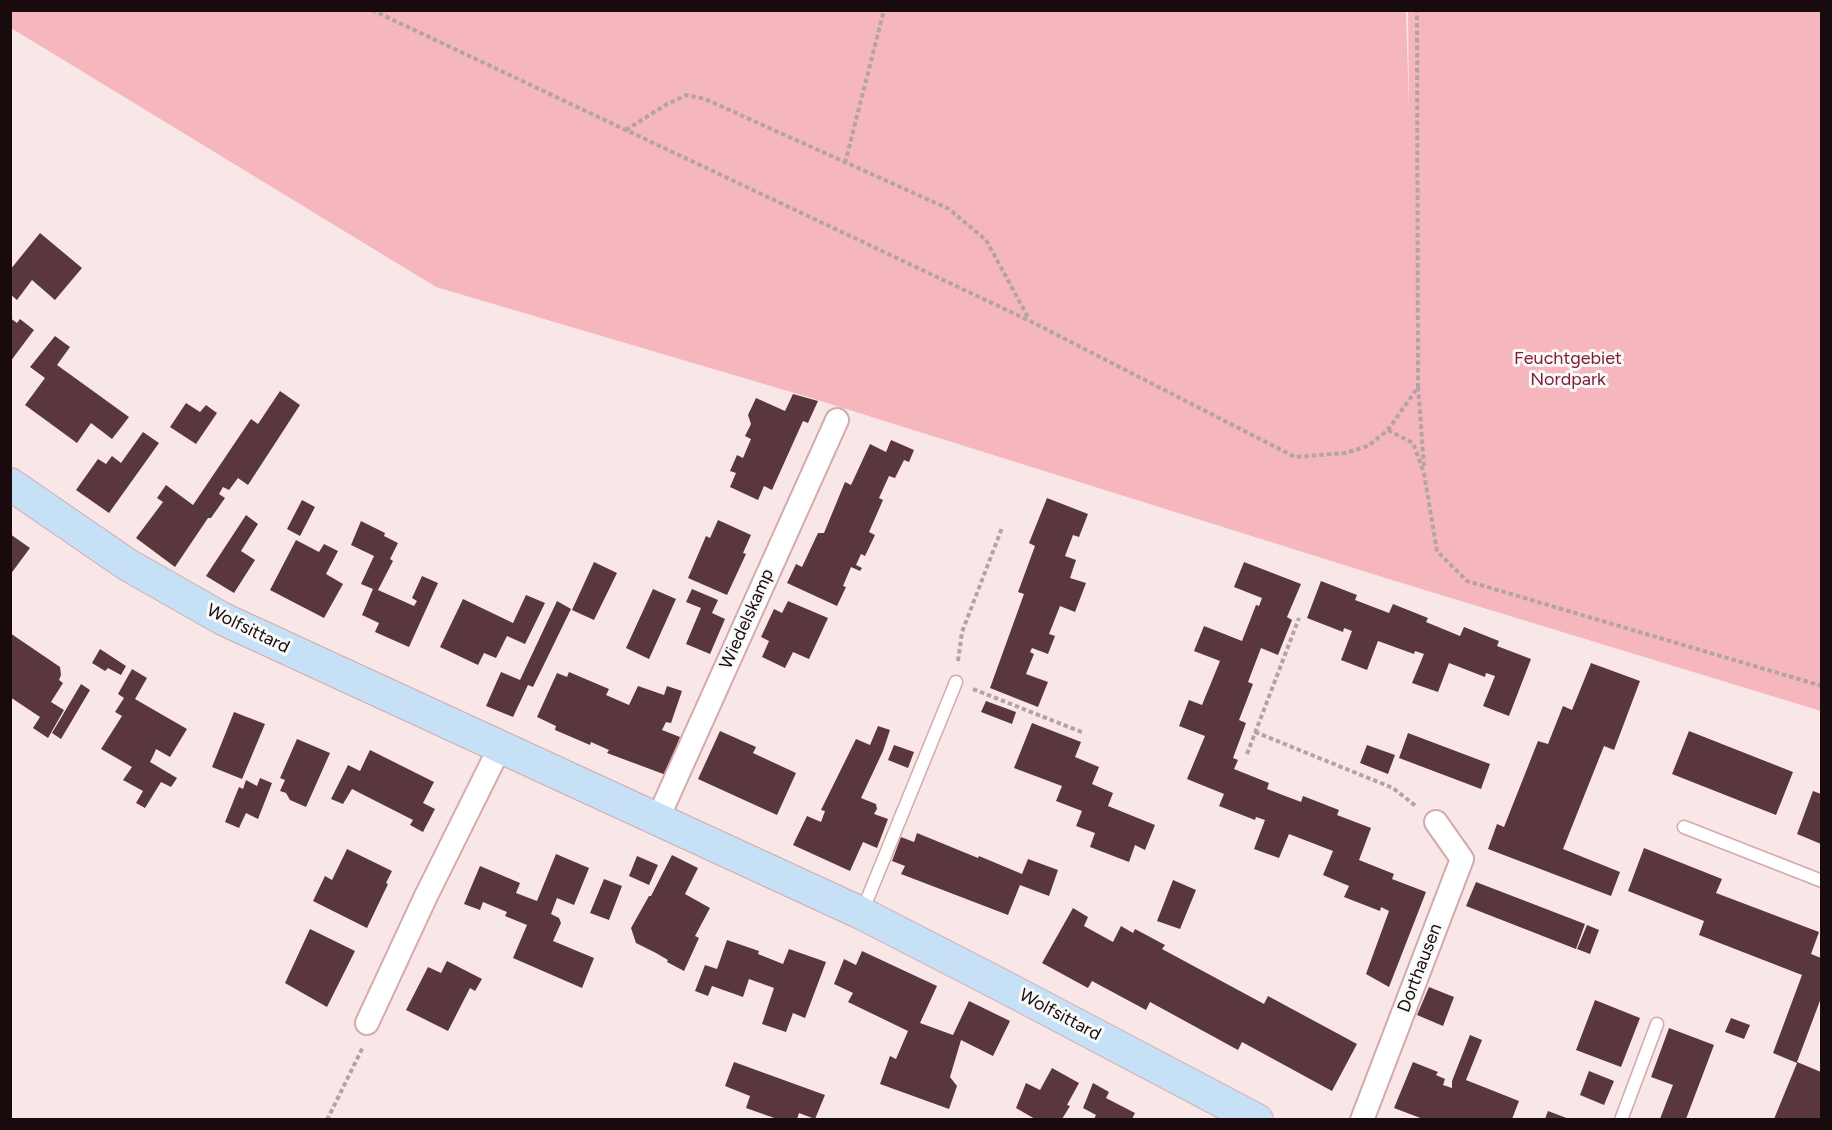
<!DOCTYPE html>
<style>
body{margin:0}
#map{position:relative;width:1832px;height:1130px;overflow:hidden;background:#f9e7e8;font-family:Figtree,sans-serif}
canvas{display:block}
.frame{position:absolute;inset:0;border:12px solid #190b0d;pointer-events:none}
</style>
<div id="map">
<canvas width="1832" height="1130"></canvas>
<div class="frame"></div>
</div>
<script>
const c = document.querySelector('canvas').getContext('2d');
c.lineJoin = 'round';
function paint(path, color) { c.fillStyle = color; c.fill(path, 'evenodd'); }
const shape = rows => new Path2D(rows.map(r => 'M' + r).join(''));
function trace(path, color, width, dash) { c.strokeStyle = color; c.lineWidth = width; c.lineCap = dash ? 'butt' : 'round'; c.setLineDash(dash || []); c.stroke(path); }
function label(font, color, halo, rows, align = 'center') {
  c.font = font + ' Figtree,sans-serif'; c.lineWidth = 6; c.setLineDash([]); c.textBaseline = 'middle'; c.strokeStyle = halo; c.fillStyle = color; for (const [text, x, y, turn = 0] of rows) {
    c.save(); c.translate(x, y); c.rotate((+turn || 0) * Math.PI / 180); c.textAlign = isNaN(turn) ? turn : align; if (halo) c.strokeText(text, 0, 0); c.fillText(text, 0, 0); c.restore();
  }
}
const green = shape([
 [10,11,1406,11,1409,112,1408,11,1821,11,1821,711,1392,580,808,397,436,287,11,28]
]);
const building = shape([
 [40,233,82,268,55,300,32,280,17,300,10,294,10,270],
 [10,318,17,323,20,319,34,330,10,362],
 [55,336,70,347,57,365,129,417,112,439,91,423,77,443,25,405,45,378,30,367],
 [280,391,300,405,248,485,238,478,229,490,223,487,219,494,225,498,211,518,208,518,175,567,136,538,163,502,157,498,166,485,193,505,251,419,258,424],
 [793,394,818,401,808,423,803,421,772,490,764,486,758,500,730,487,736,473,730,471,737,455,743,458,751,439,745,436,751,424,748,415,756,398,785,411],
 [186,403,200,412,206,405,217,413,196,444,170,427],
 [143,432,159,443,109,513,76,490,98,459,106,464,112,456,121,463],
 [891,440,914,450,909,462,904,460,895,478,889,476,879,498,883,500,869,532,875,535,865,556,861,554,856,565,862,568,860,571,851,567,843,586,846,587,837,606,787,583,796,564,802,567,818,533,824,533,845,482,851,485,870,444,886,452],
 [1047,498,1088,514,1079,537,1073,535,1065,556,1076,560,1070,578,1086,583,1075,612,1060,606,1049,634,1055,636,1048,654,1032,648,1030,652,1034,654,1026,674,1048,682,1038,707,990,688,1024,594,1018,592,1035,546,1029,543],
 [302,500,315,507,300,536,287,529],
 [246,515,258,524,241,551,255,560,234,593,206,576],
 [718,520,751,535,743,553,746,554,727,595,688,578,706,536,710,538],
 [361,521,385,533,384,536,398,543,390,559,393,561,378,590,414,606,417,601,412,598,422,576,438,583,409,647,375,632,379,623,362,615,373,589,361,584,374,556,351,545],
 [10,534,30,548,10,575],
 [296,540,319,552,324,544,338,551,326,574,343,584,324,618,270,590],
 [594,562,617,573,594,620,572,610],
 [1244,562,1301,584,1287,617,1292,620,1278,655,1261,648,1248,682,1253,684,1239,720,1246,723,1233,758,1238,760,1234,769,1269,783,1267,789,1301,802,1303,796,1339,810,1337,815,1371,828,1359,860,1394,874,1392,879,1426,892,1389,987,1366,974,1389,911,1381,907,1380,911,1344,897,1349,886,1323,875,1333,851,1289,834,1279,858,1254,849,1265,820,1256,817,1255,820,1219,806,1224,794,1187,779,1205,736,1179,726,1189,700,1202,705,1220,661,1194,651,1204,626,1242,641,1256,605,1259,606,1262,598,1234,587],
 [1321,581,1357,595,1355,600,1389,613,1393,604,1428,618,1426,622,1460,636,1464,627,1499,641,1497,646,1531,659,1509,716,1483,706,1495,676,1486,673,1485,677,1449,663,1438,692,1412,683,1424,654,1415,651,1414,654,1378,641,1367,670,1341,660,1352,631,1344,628,1343,632,1307,618],
 [653,589,676,599,649,659,626,648],
 [692,589,718,600,712,613,725,619,710,654,686,644,701,608,686,602],
 [526,595,545,603,525,644,507,636,496,658,484,653,478,665,440,647,463,599,513,623],
 [557,601,571,609,533,687,528,685,513,717,486,706,501,672,520,680],
 [788,601,828,618,809,659,793,652,785,668,762,657,769,641,761,637,774,609,782,613],
 [10,633,60,667,61,675,59,680,63,683,51,702,64,710,48,738,33,728,40,717,10,697],
 [100,649,126,666,121,675,108,668,105,671,92,663],
 [1591,663,1640,681,1614,750,1604,746,1563,849,1620,872,1611,896,1488,849,1497,824,1504,827,1538,741,1548,744,1563,706,1572,710],
 [132,669,147,678,135,699,187,729,170,757,156,749,154,754,150,762,177,778,171,787,161,782,145,808,136,803,143,791,123,780,132,767,101,749,122,716,115,712,124,698,118,694],
 [569,672,609,689,606,695,629,705,638,686,664,695,667,686,682,691,671,723,666,722,662,730,680,737,666,775,607,753,609,750,591,742,590,745,555,730,556,726,537,717,557,673,567,677],
 [81,684,90,690,61,739,52,733],
 [986,701,1016,712,1012,724,981,712],
 [234,712,265,724,242,779,212,767],
 [1032,723,1081,742,1075,757,1099,767,1092,784,1113,793,1108,806,1155,825,1145,850,1135,845,1129,862,1090,847,1095,833,1076,826,1082,811,1056,801,1062,786,1014,768],
 [878,726,890,730,883,751,861,798,876,804,877,809,874,814,888,819,877,848,863,842,850,871,793,845,807,816,821,822,825,811,821,810,856,739,870,745],
 [720,731,756,747,753,753,796,773,777,815,698,779],
 [1689,731,1793,772,1776,815,1672,774],
 [1408,733,1490,764,1481,789,1399,758],
 [297,739,330,753,306,807,290,800,286,793,280,791,285,780,280,778],
 [894,745,914,752,908,768,888,760],
 [1367,745,1395,755,1388,774,1360,763],
 [370,750,434,782,423,803,435,809,423,832,410,825,413,820,352,789,343,804,331,799,348,765,360,771],
 [260,778,272,783,258,819,246,813,239,828,225,822,239,787,243,789,246,780,257,786],
 [1813,791,1821,794,1821,844,1797,834],
 [917,833,978,858,979,856,1022,874,1028,859,1058,870,1049,896,1020,885,1008,915,901,874,905,866,892,861,901,837,914,842],
 [1644,848,1722,879,1716,893,1819,932,1811,954,1821,958,1821,998,1797,1062,1821,1072,1821,1119,1774,1119,1797,1063,1773,1053,1802,975,1699,935,1704,921,1628,891],
 [347,849,392,871,386,883,388,884,367,928,313,901,325,876,332,880],
 [556,854,589,868,574,905,557,898,551,914,559,918,561,923,553,941,594,958,582,988,513,958,527,925,505,916,507,912,483,902,480,910,464,904,480,866,520,883,516,893,537,901],
 [672,855,698,868,685,894,710,908,695,936,699,938,684,971,667,962,668,960,656,953,636,943,631,928,649,896,651,896],
 [637,856,658,865,649,885,629,876],
 [604,879,622,886,609,920,590,913],
 [1173,880,1196,890,1180,929,1157,921],
 [1476,882,1585,924,1576,949,1466,906],
 [1073,908,1088,917,1084,926,1113,942,1121,926,1133,933,1135,929,1165,945,1162,949,1264,1004,1268,996,1357,1044,1332,1091,1242,1042,1238,1050,1150,1002,1146,1010,1092,981,1088,988,1042,963],
 [1587,925,1599,930,1590,954,1577,949],
 [310,929,355,951,327,1007,285,983],
 [727,940,759,951,758,954,783,964,789,949,826,962,805,1018,793,1013,786,1032,762,1024,774,988,749,979,743,997,712,986,708,996,695,991,705,965,717,969],
 [862,951,937,986,920,1023,953,1035,969,1001,1010,1021,993,1056,961,1040,950,1077,957,1086,949,1109,880,1084,890,1056,896,1059,908,1031,848,1002,853,993,834,984,844,959,856,965],
 [447,961,482,979,475,991,470,988,448,1031,406,1010,428,967,441,973],
 [1429,987,1454,997,1443,1026,1417,1015],
 [1595,1000,1640,1018,1621,1067,1576,1050],
 [1731,1018,1750,1025,1744,1039,1725,1032],
 [1669,1028,1714,1045,1686,1119,1660,1119,1673,1085,1651,1077],
 [1470,1035,1482,1040,1466,1080,1519,1101,1512,1119,1423,1119,1394,1108,1413,1062,1438,1072,1436,1075,1445,1079,1443,1085,1452,1088,1452,1081],
 [734,1062,825,1095,815,1119,799,1113,797,1119,777,1119,746,1108,750,1096,725,1086],
 [1052,1068,1079,1083,1067,1105,1070,1106,1062,1119,1035,1119,1016,1108,1026,1083,1040,1090],
 [1589,1071,1614,1081,1604,1105,1580,1095],
 [1093,1083,1109,1092,1106,1098,1135,1113,1132,1119,1094,1119,1096,1115,1083,1108],
 [1548,1111,1569,1119,1545,1119]
]);
const path = shape([
 [372,10,1030,321,1295,457,1345,453,1368,446,1388,430,1418,387,1417,10],
 [626,130,667,104,687,95,705,99,949,209,986,240,1029,319],
 [845,163,884,10],
 [1418,387,1424,466],
 [1388,430,1413,443,1424,473,1437,551,1467,581,1822,686],
 [958,661,962,632,1002,528],
 [973,689,1084,733],
 [1255,732,1393,788,1417,807],
 [1247,754,1299,618],
 [327,1120,363,1047]
]);
const lane = shape([
 [1684,827,1822,881],
 [862,912,956,682],
 [1621,1120,1657,1024]
]);
const street = shape([
 [658,818,837,420],
 [367,1023,426,896,500,747],
 [1362,1120,1462,859,1436,822]
]);
const secondary = shape([
 [10,484,128,565,223,619,861,913,1003,986,1257,1120]
]);
const parkNames = [
 ["Feuchtgebiet",1568,359],
 ["Nordpark",1568,380]
];
const streetNames = [
 ["Wiedelskamp",747,619,-66],
 ["Wolfsittard",248,629,26],
 ["Dorthausen",1420,968,-69],
 ["Wolfsittard",1060,1015,28]
];
paint(green, '#f6b6bd');
paint(building, '#5a373c');
trace(lane, '#d3a9ad', 15);
trace(street, '#d3a9ad', 26);
trace(secondary, '#d3a9ad', 34);
trace(path, '#b4a3a5', 4, [4.5, 3]);
trace(lane, '#fff', 12);
trace(street, '#fff', 22);
trace(secondary, '#c6e1f6', 32);
label('18px', '#801e36', '#f9f9f9', parkNames);
label('18px', '#190b0d', '#f9f9f9', streetNames);
</script>
